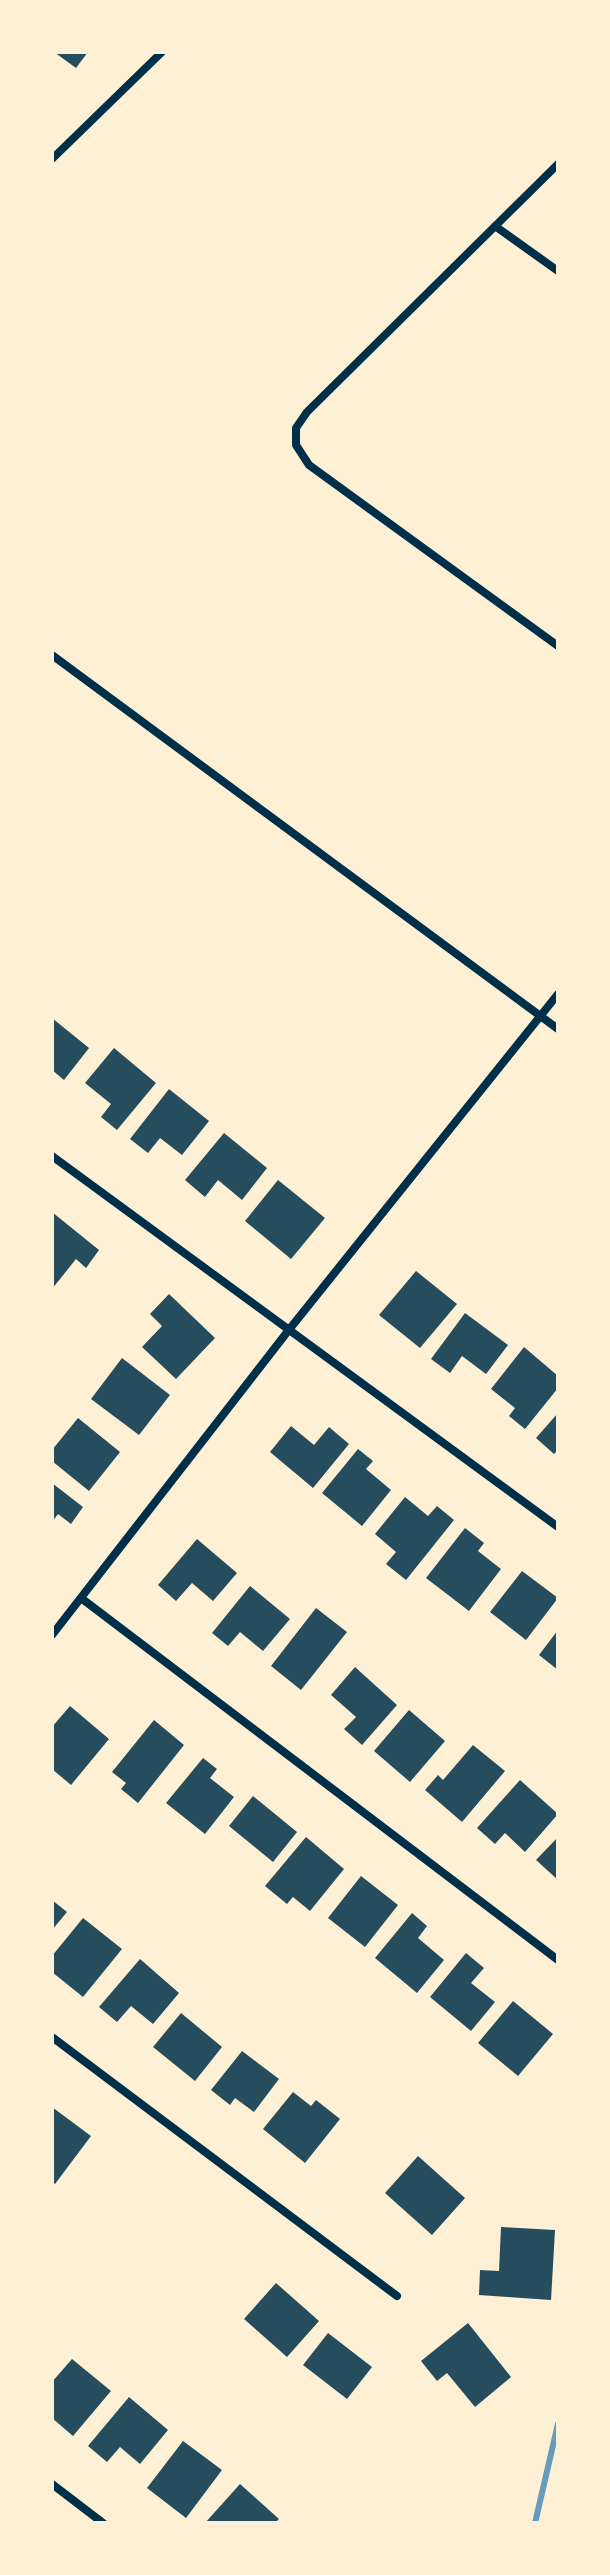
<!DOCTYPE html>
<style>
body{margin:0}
#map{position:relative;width:610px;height:2575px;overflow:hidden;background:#fdf0d5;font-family:Rubik,sans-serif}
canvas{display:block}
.frame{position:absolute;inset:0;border:54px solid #fdf0d5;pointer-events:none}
</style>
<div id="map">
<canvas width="610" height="2575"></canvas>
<div class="frame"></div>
</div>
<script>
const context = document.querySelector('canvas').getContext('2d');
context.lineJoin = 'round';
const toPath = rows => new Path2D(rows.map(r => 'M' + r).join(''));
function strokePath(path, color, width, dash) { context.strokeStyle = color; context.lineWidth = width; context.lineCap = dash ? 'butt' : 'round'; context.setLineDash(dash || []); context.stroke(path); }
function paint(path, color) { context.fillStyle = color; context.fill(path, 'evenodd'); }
const stream = toPath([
 [535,2523,558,2424]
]);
const building = toPath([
 [54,52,88,52,76,68],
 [52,1018,89,1048,64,1080,52,1070],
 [114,1048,156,1083,117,1130,101,1117,111,1104,85,1083],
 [169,1089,209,1121,182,1155,160,1138,148,1153,130,1139],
 [224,1133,267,1168,242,1200,218,1180,205,1197,185,1180],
 [278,1180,325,1218,291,1259,245,1221],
 [52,1212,99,1250,86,1268,76,1259,52,1289],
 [416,1271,457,1304,420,1348,379,1315],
 [169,1294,215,1338,176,1379,142,1347,162,1326,150,1314],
 [465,1313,508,1345,486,1374,462,1356,450,1373,431,1359],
 [524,1347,558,1376,558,1388,525,1429,509,1416,515,1408,491,1389],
 [122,1358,170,1395,139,1435,91,1399],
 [558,1413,558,1450,554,1454,536,1438],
 [78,1418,120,1452,89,1491,52,1461,52,1450],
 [291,1426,314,1445,329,1427,349,1444,313,1488,270,1452],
 [358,1449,373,1461,366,1469,391,1490,362,1526,322,1493],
 [52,1483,83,1507,71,1524,58,1514,52,1522],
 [405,1497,428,1516,437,1506,454,1520,406,1580,386,1564,396,1552,375,1534],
 [465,1528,484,1543,478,1551,501,1569,469,1611,426,1578],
 [197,1539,237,1573,213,1601,192,1583,176,1601,158,1585],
 [522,1571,558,1598,526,1640,490,1612],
 [250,1586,290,1619,263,1651,240,1632,228,1646,212,1633],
 [316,1608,347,1632,301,1690,271,1666],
 [558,1630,558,1670,539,1655],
 [355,1667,397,1705,362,1745,344,1729,356,1717,331,1695],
 [70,1706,109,1739,71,1785,52,1769,52,1727],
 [409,1710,445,1741,410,1782,374,1751],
 [154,1720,184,1745,138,1803,121,1789,126,1783,112,1772],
 [473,1745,505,1771,462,1822,425,1790,438,1775,443,1780],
 [203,1758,217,1769,210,1778,234,1797,205,1834,166,1803],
 [520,1780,558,1814,525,1852,505,1833,495,1844,477,1828],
 [253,1796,297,1832,273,1862,229,1826],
 [306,1837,344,1869,310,1911,293,1897,287,1904,265,1886],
 [558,1837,558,1880,536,1860],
 [361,1876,398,1905,365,1947,328,1918],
 [52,1900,67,1912,52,1930],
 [412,1913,427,1926,418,1938,444,1960,417,1993,375,1958],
 [83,1918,122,1949,83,1997,52,1972,52,1956],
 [466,1953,484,1968,471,1983,495,2002,471,2031,430,1997],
 [140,1959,179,1993,153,2024,131,2006,117,2022,99,2007],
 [513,2001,553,2034,518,2076,478,2043],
 [181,2013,222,2047,195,2081,153,2047],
 [242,2051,279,2079,254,2112,235,2098,230,2105,211,2090],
 [293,2092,311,2106,316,2100,340,2119,305,2163,263,2129],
 [52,2107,91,2136,55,2184,52,2181],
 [418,2156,465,2198,432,2235,385,2193],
 [501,2227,555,2230,551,2300,479,2295,480,2270,499,2271],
 [276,2283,319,2321,287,2357,244,2319],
 [468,2323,511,2377,475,2407,447,2373,437,2381,421,2361],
 [328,2333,372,2367,347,2399,303,2365],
 [72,2359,111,2391,73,2436,52,2418,52,2382],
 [129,2397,168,2430,140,2464,120,2447,107,2462,88,2446],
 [183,2441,222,2470,186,2518,147,2488],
 [240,2484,279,2519,275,2523,205,2523]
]);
const minor = toPath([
 [52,159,162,52],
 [558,164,307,412,296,428,296,445,309,465,558,646],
 [495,226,558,271],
 [52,655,558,1029],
 [52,1156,558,1527],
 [81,1598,558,1960],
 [52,1635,288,1331,558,994],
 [52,2037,397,2296],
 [52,2484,103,2523]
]);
strokePath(stream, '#669bbc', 6);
paint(building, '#264d5e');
strokePath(minor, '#003049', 8);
</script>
